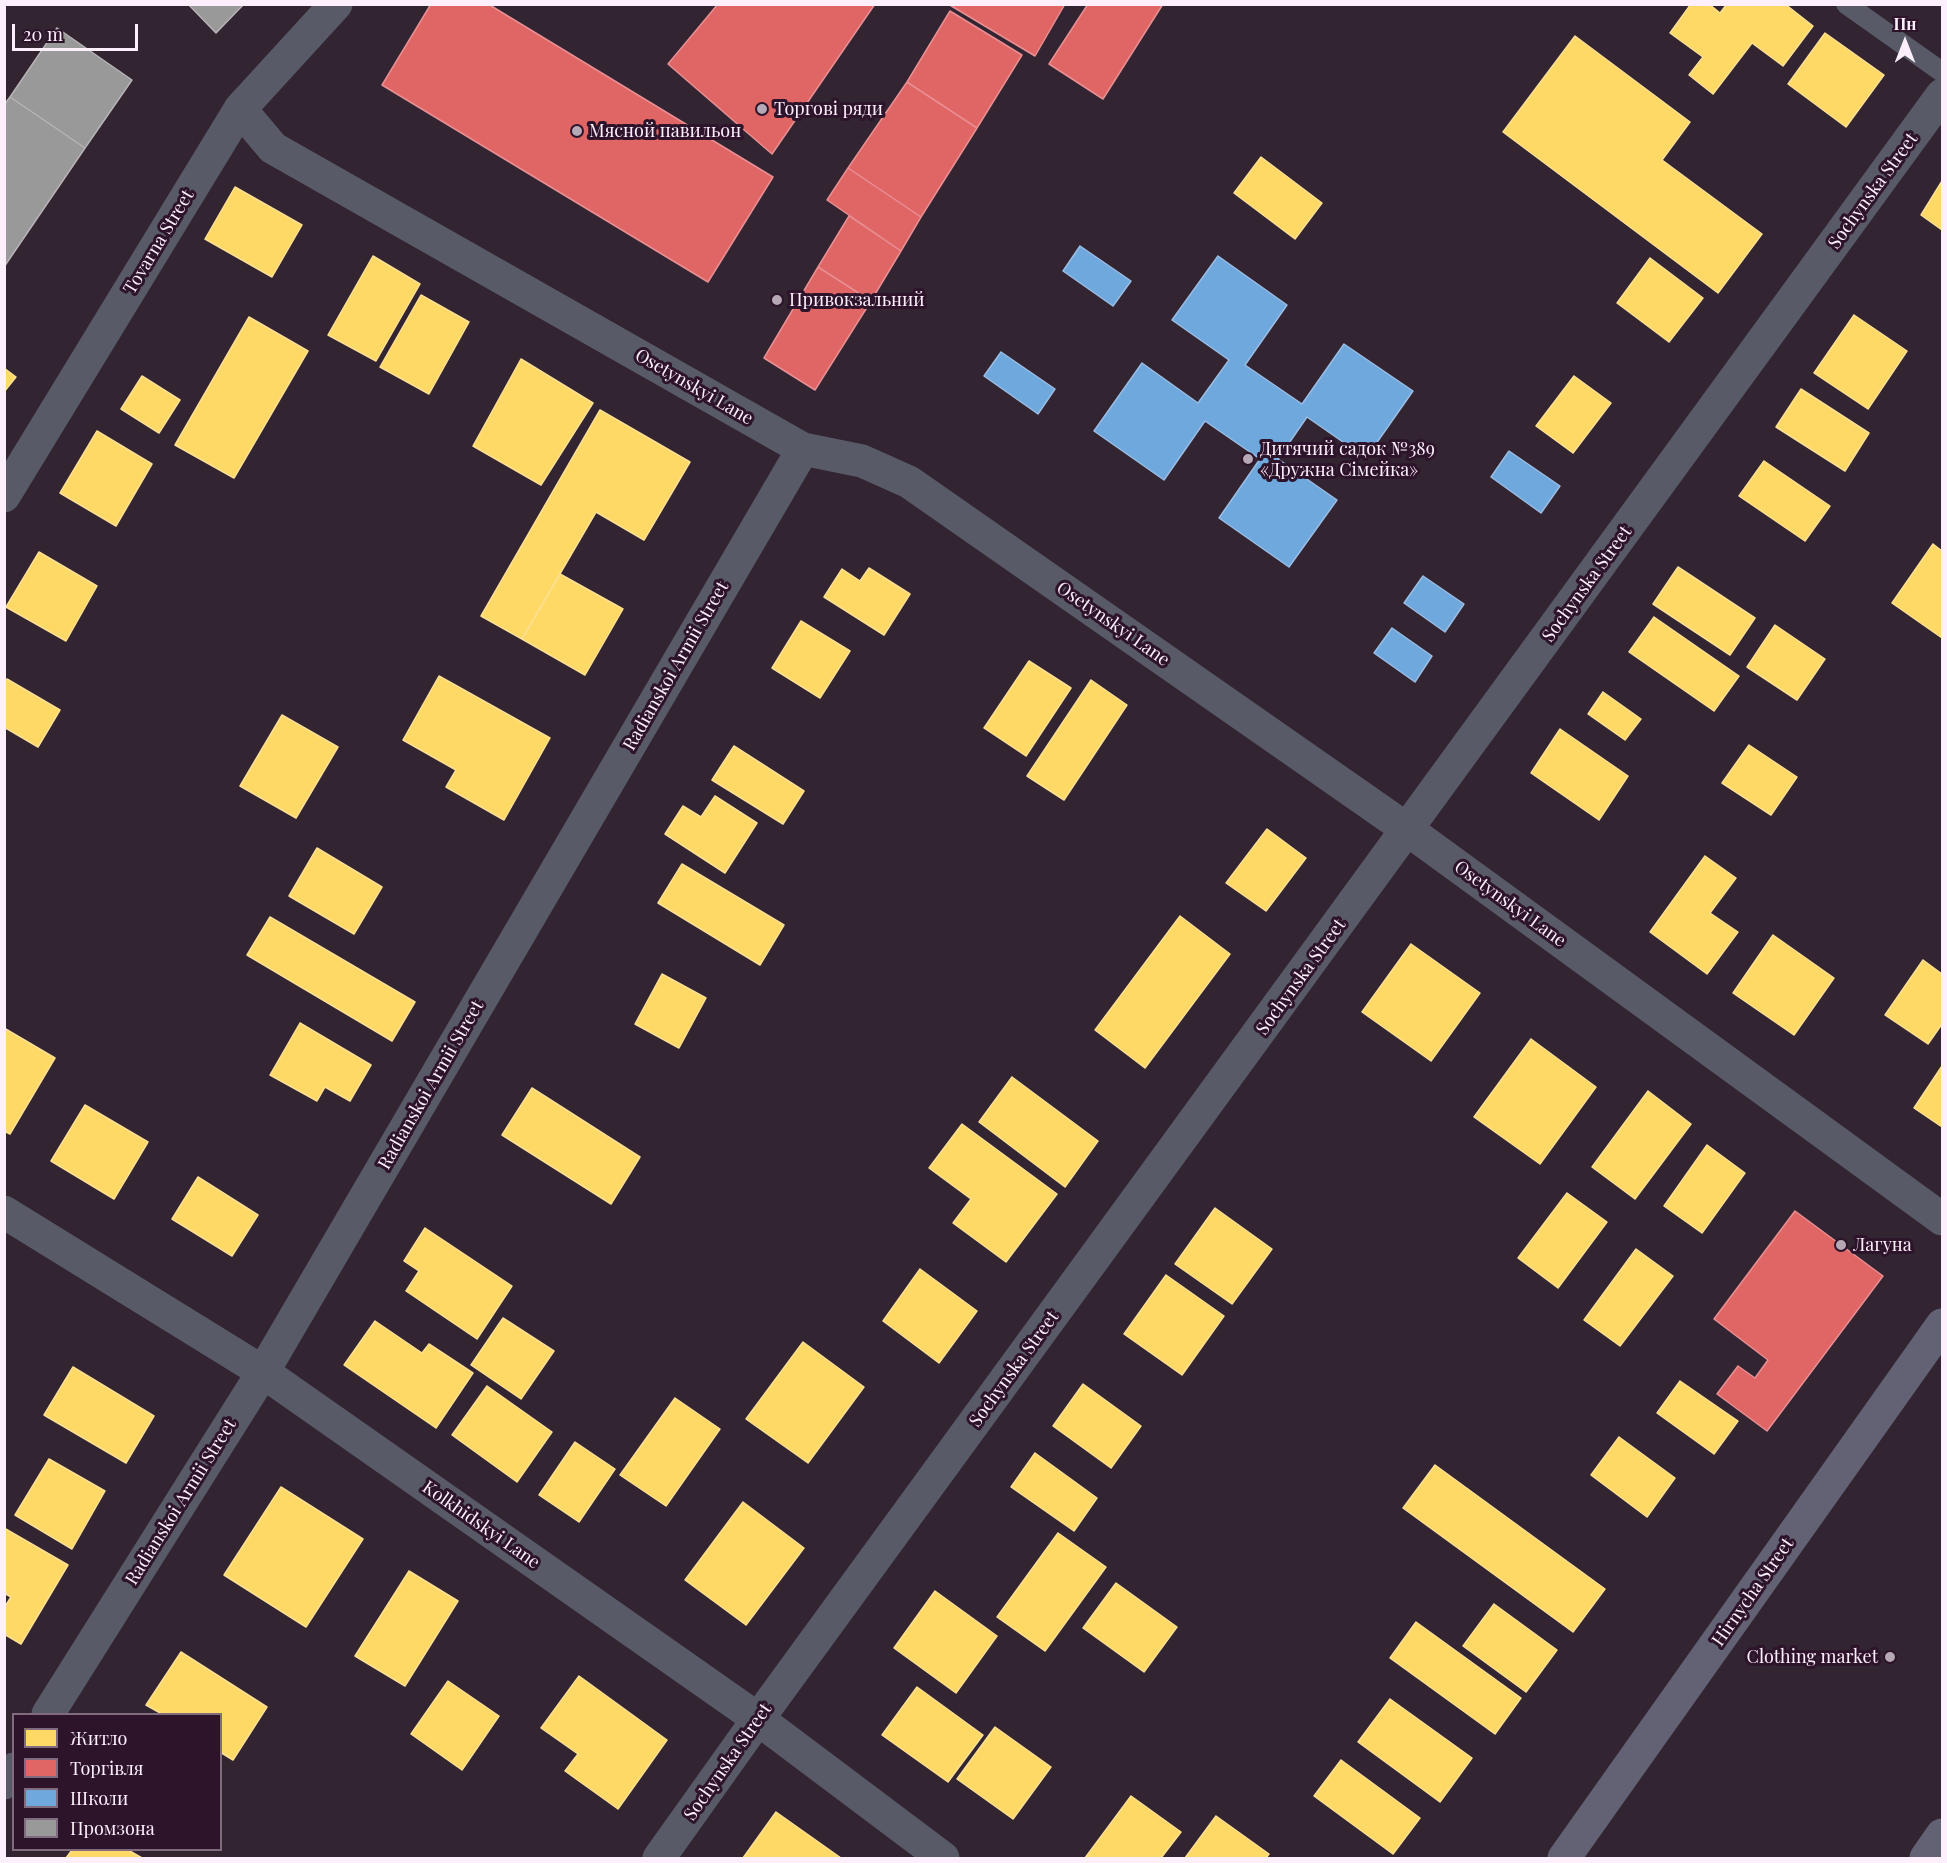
<!DOCTYPE html>
<meta charset="utf-8">
<style>
body{margin:0}
#map{position:relative;width:1947px;height:1863px;overflow:hidden;background:#322431;font-family:"Playfair Display",serif}
canvas{display:block}
.frame{position:absolute;inset:0;border:6px solid #fdeffb;pointer-events:none}
.legend{position:absolute;left:12px;top:1713px;width:210px;height:138px;box-sizing:border-box;background:#2d142b;border:2px solid #806c7e;margin:0;padding:8px 10px;list-style:none;font-size:18px;color:#fdeffb}
.legend li{display:flex;align-items:center;gap:12px;height:30px}
.legend b{width:30px;border:2px solid #806c7e}
.north{position:absolute;left:1875px;top:12px;width:60px;height:60px;-webkit-text-stroke:4px #2d142b;paint-order:stroke;rotate:0deg;font-size:16px;font-weight:700;line-height:24px;text-align:center;color:#fdeffb}
.north::after{content:'';display:block;margin:auto;width:21px;height:27px;background:#fdeffb;clip-path:polygon(50% 0,100% 100%,50% 72%,0 100%)}
.scale{position:absolute;left:12px;top:24px;width:126px;height:27px;box-sizing:border-box;border:3px solid #fdeffb;border-top:0;padding-left:8px;font-size:18px;line-height:21px;white-space:nowrap;color:#fdeffb;-webkit-text-stroke:4px #2d142b;paint-order:stroke}
</style>
<div id="map">
<canvas width="1947" height="1863"></canvas>
<div class="frame"></div>
<ul class="legend">
<li><b style="height:16px;background:#ffd966"></b>Житло</li>
<li><b style="height:16px;background:#e06666"></b>Торгівля</li>
<li><b style="height:16px;background:#6fa8dc"></b>Школи</li>
<li><b style="height:16px;background:#999"></b>Промзона</li>
</ul>
<div class="north">Пн</div>
<div class="scale">20 m</div>
</div>
<script>
const context = document.querySelector('canvas').getContext('2d');
context.lineJoin = 'round';
function paint(path, color) { context.fillStyle = color; context.fill(path, 'evenodd'); }
const toPath = rows => new Path2D(rows.map(r => 'M' + r).join(''));
function strokePath(path, color, width, dash) { context.strokeStyle = color; context.lineWidth = width; context.lineCap = dash ? 'butt' : 'round'; context.setLineDash(dash || []); context.stroke(path); }
function write(font, color, halo, rows, align = 'center') {
  context.font = font + ' "Playfair Display",serif'; context.lineWidth = 6; context.setLineDash([]); context.textBaseline = 'middle'; context.strokeStyle = halo; context.fillStyle = color; for (const [text, x, y, turn = 0] of rows) {
    context.save(); context.translate(x, y); context.rotate((+turn || 0) * Math.PI / 180); context.textAlign = isNaN(turn) ? turn : align; if (halo) context.strokeText(text, 0, 0); context.fillText(text, 0, 0); context.restore();
  }
}
const homes = toPath([
 [1691,4,1709,4,1720,13,1727,4,1785,4,1813,26,1783,66,1752,43,1713,94,1689,75,1703,57,1670,33,1691,4],
 [1825,33,1884,75,1846,127,1788,84,1825,33],
 [1575,36,1690,122,1662,160,1762,234,1718,293,1503,132,1575,36],
 [1261,157,1322,203,1295,239,1234,193,1261,157],
 [1942,181,1942,230,1921,215,1942,181],
 [235,187,302,225,272,277,205,239,235,187],
 [373,256,420,284,376,361,328,335,373,256],
 [1650,258,1703,298,1669,342,1617,303,1650,258],
 [421,295,469,322,429,394,380,367,421,295],
 [1854,315,1907,351,1868,409,1814,373,1854,315],
 [249,317,308,351,234,478,175,445,249,317],
 [521,359,593,403,541,485,473,446,521,359],
 [4,368,16,377,4,392,4,368],
 [142,376,180,400,159,433,121,409,142,376],
 [1574,376,1611,403,1573,453,1536,426,1574,376],
 [1801,389,1869,433,1845,471,1776,427,1801,389],
 [600,410,690,462,644,540,596,512,522,639,481,616,600,410],
 [97,431,152,464,116,526,60,493,97,431],
 [1764,461,1830,506,1805,541,1739,496,1764,461],
 [1933,544,1942,551,1942,638,1892,603,1933,544],
 [39,552,97,586,66,641,6,607,39,552],
 [1678,567,1755,618,1730,655,1653,604,1678,567],
 [869,568,910,594,884,635,824,597,842,569,860,581,869,568],
 [560,574,623,609,585,675,522,639,560,574],
 [1654,617,1739,676,1714,711,1629,652,1654,617],
 [801,621,850,651,820,698,772,668,801,621],
 [1775,625,1825,659,1797,700,1747,667,1775,625],
 [1029,661,1071,688,1026,756,984,728,1029,661],
 [439,676,550,738,504,820,446,787,456,770,403,740,439,676],
 [7,679,60,710,38,747,4,727,4,683,7,679],
 [1091,680,1127,705,1064,800,1027,776,1091,680],
 [1603,692,1641,719,1625,740,1588,714,1603,692],
 [282,715,338,747,296,818,240,786,282,715],
 [1560,729,1628,776,1599,820,1531,773,1560,729],
 [1749,745,1797,777,1771,815,1722,783,1749,745],
 [734,746,804,791,783,824,712,780,734,746],
 [715,796,757,823,725,873,665,834,683,806,701,817,715,796],
 [1267,829,1306,858,1266,911,1226,883,1267,829],
 [317,848,382,887,354,934,289,896,317,848],
 [1705,856,1736,878,1710,913,1738,932,1707,974,1650,932,1705,856],
 [682,864,784,925,760,965,658,903,682,864],
 [1180,916,1230,954,1145,1068,1095,1030,1180,916],
 [270,917,415,1002,392,1041,247,955,270,917],
 [1773,935,1834,978,1794,1035,1733,993,1773,935],
 [1411,944,1480,993,1431,1061,1362,1012,1411,944],
 [1923,960,1942,974,1942,1024,1928,1044,1885,1015,1923,960],
 [662,974,706,998,679,1048,635,1024,662,974],
 [300,1023,371,1065,350,1101,325,1087,317,1101,270,1075,300,1023],
 [4,1028,55,1058,10,1134,4,1131,4,1028],
 [1531,1039,1596,1087,1540,1164,1474,1117,1531,1039],
 [1942,1066,1942,1127,1914,1108,1942,1066],
 [1012,1077,1098,1141,1065,1187,979,1122,1012,1077],
 [532,1088,640,1157,611,1204,502,1135,532,1088],
 [1648,1091,1691,1124,1635,1199,1592,1167,1648,1091],
 [85,1105,148,1142,114,1199,51,1161,85,1105],
 [962,1124,1057,1194,1006,1262,953,1223,971,1199,929,1168,962,1124],
 [1707,1145,1745,1173,1702,1233,1664,1206,1707,1145],
 [198,1177,258,1215,232,1256,172,1219,198,1177],
 [1567,1193,1607,1222,1558,1288,1518,1258,1567,1193],
 [1215,1208,1272,1249,1232,1304,1175,1264,1215,1208],
 [425,1228,512,1286,477,1339,406,1291,419,1271,404,1261,425,1228],
 [1636,1249,1673,1276,1620,1346,1584,1320,1636,1249],
 [920,1269,977,1311,939,1363,883,1321,920,1269],
 [1166,1275,1224,1316,1182,1375,1124,1334,1166,1275],
 [503,1318,554,1351,521,1399,471,1365,503,1318],
 [375,1321,422,1353,429,1344,473,1373,436,1428,344,1365,375,1321],
 [803,1342,864,1387,808,1463,746,1419,803,1342],
 [73,1367,154,1416,126,1463,44,1415,73,1367],
 [1680,1381,1738,1421,1714,1454,1657,1413,1680,1381],
 [1083,1384,1141,1426,1111,1468,1053,1426,1083,1384],
 [487,1386,552,1432,517,1482,452,1435,487,1386],
 [675,1398,720,1429,666,1506,620,1475,675,1398],
 [1619,1437,1675,1478,1647,1517,1591,1475,1619,1437],
 [575,1442,615,1469,579,1522,539,1495,575,1442],
 [1035,1453,1097,1498,1074,1531,1011,1487,1035,1453],
 [49,1459,105,1491,72,1549,15,1515,49,1459],
 [1435,1465,1605,1589,1573,1632,1403,1508,1435,1465],
 [281,1487,363,1539,306,1627,224,1575,281,1487],
 [743,1502,804,1548,746,1625,685,1580,743,1502],
 [4,1528,68,1565,21,1644,4,1634,4,1608,11,1597,4,1593,4,1528],
 [1058,1533,1106,1567,1045,1651,997,1617,1058,1533],
 [409,1571,458,1601,405,1686,355,1656,409,1571],
 [1116,1583,1177,1627,1144,1672,1083,1628,1116,1583],
 [935,1591,997,1636,956,1693,894,1648,935,1591],
 [1494,1604,1557,1650,1526,1692,1463,1646,1494,1604],
 [1416,1622,1521,1698,1495,1734,1390,1658,1416,1622],
 [181,1652,267,1707,233,1760,220,1752,220,1714,162,1714,146,1705,181,1652],
 [579,1676,667,1740,618,1809,565,1771,578,1754,541,1728,579,1676],
 [448,1681,499,1716,462,1770,411,1734,448,1681],
 [917,1687,983,1735,948,1782,882,1735,917,1687],
 [1390,1699,1472,1758,1440,1802,1358,1742,1390,1699],
 [995,1727,1051,1767,1013,1819,957,1779,995,1727],
 [1341,1760,1420,1818,1393,1854,1314,1796,1341,1760],
 [1131,1796,1181,1832,1161,1858,1085,1858,1131,1796],
 [776,1812,841,1858,743,1858,776,1812],
 [1216,1816,1269,1854,1266,1858,1185,1858,1216,1816],
 [72,1850,128,1850,142,1858,66,1858,72,1850]
]);
const shops = toPath([
 [431,4,488,4,773,177,708,282,382,85,431,4],
 [718,4,875,4,772,154,668,64,718,4],
 [948,4,1065,4,1035,56,948,4],
 [1088,4,1163,4,1103,99,1049,64,1088,4],
 [950,11,1022,55,977,128,907,82,950,11],
 [907,82,977,128,921,217,848,168,907,82],
 [848,168,921,217,901,251,827,200,848,168],
 [849,216,901,251,871,301,818,267,849,216],
 [818,267,871,301,815,390,764,358,818,267],
 [1795,1211,1883,1276,1767,1431,1717,1394,1738,1366,1755,1378,1768,1360,1714,1319,1795,1211]
]);
const schools = toPath([
 [1080,246,1131,281,1113,306,1063,271,1080,246],
 [1218,256,1287,305,1245,365,1302,404,1344,344,1413,391,1366,458,1307,417,1278,459,1337,500,1289,567,1219,518,1260,459,1205,421,1164,480,1094,431,1142,363,1198,403,1229,360,1172,320,1218,256],
 [1001,352,1055,389,1038,414,984,376,1001,352],
 [1509,451,1560,486,1541,513,1491,477,1509,451],
 [1423,576,1464,604,1445,632,1404,603,1423,576],
 [1392,628,1432,656,1415,682,1374,653,1392,628]
]);
const industry = toPath([
 [188,4,244,4,216,33,188,4],
 [57,28,132,80,85,148,10,97,57,28],
 [10,97,85,148,4,267,4,105,10,97]
]);
const service = toPath([
 [1846,4,1942,72]
]);
const minor = toPath([
 [240,109,273,148,803,449,862,461,909,482,1408,830,1942,1219],
 [4,496,240,109,336,4],
 [4,1212,263,1372,758,1719,943,1858],
 [48,1714,263,1372,803,449],
 [4,1783,14,1769],
 [659,1858,758,1719,1942,95]
]);
const primary = toPath([
 [1564,1858,1942,1325],
 [1926,1858,1942,1835]
]);
const markers = [
 [762,109,6,"#b6a8b4"],
 [577,131,6,"#b6a8b4"],
 [777,300,6,"#b6a8b4"],
 [1248,459,6,"#b6a8b4"],
 [1841,1245,6,"#b6a8b4"],
 [1890,1657,6,"#b6a8b4"]
];
const poiNames = [
 ["Торгові ряди",774,109],
 ["Мясной павильон",589,131],
 ["Привокзальний",789,300],
 ["Дитячий садок №389",1260,449],
 ["«Дружна Сімейка»",1260,470],
 ["Лагуна",1853,1245],
 ["Clothing market",1878,1657,"right"]
];
const streetNames = [
 ["Sochynska Street",1873,191,-54],
 ["Tovarna Street",159,242,-59],
 ["Osetynskyi Lane",694,387,30],
 ["Sochynska Street",1587,584,-54],
 ["Osetynskyi Lane",1113,624,35],
 ["Radianskoi Armii Street",676,666,-60],
 ["Osetynskyi Lane",1510,904,36],
 ["Sochynska Street",1301,977,-54],
 ["Radianskoi Armii Street",431,1085,-60],
 ["Sochynska Street",1014,1369,-54],
 ["Radianskoi Armii Street",181,1502,-58],
 ["Kolkhidskyi Lane",481,1525,35],
 ["Hirnycha Street",1753,1592,-55],
 ["Sochynska Street",728,1762,-55]
];
paint(homes, '#ffd966');
strokePath(homes, '#fee093', 1.5);
paint(shops, '#e06666');
strokePath(shops, '#e98f93', 1.5);
paint(schools, '#6fa8dc');
strokePath(schools, '#9abde5', 1.5);
paint(industry, '#999');
strokePath(industry, '#b7b3b6', 1.5);
strokePath(service, '#585a67', 20);
strokePath(minor, '#585a67', 33);
strokePath(primary, '#626274', 33);
for (const [x, y, r, color] of markers) { const dot = new Path2D(); dot.arc(x, y, r, 0, 2 * Math.PI); context.fillStyle = color; context.fill(dot); strokePath(dot, '#2d142b', 2); }
write('18px', '#fdeffb', '#2d142b', poiNames, 'left');
write('18px', '#fdeffb', '#2d142b', streetNames);
</script>
